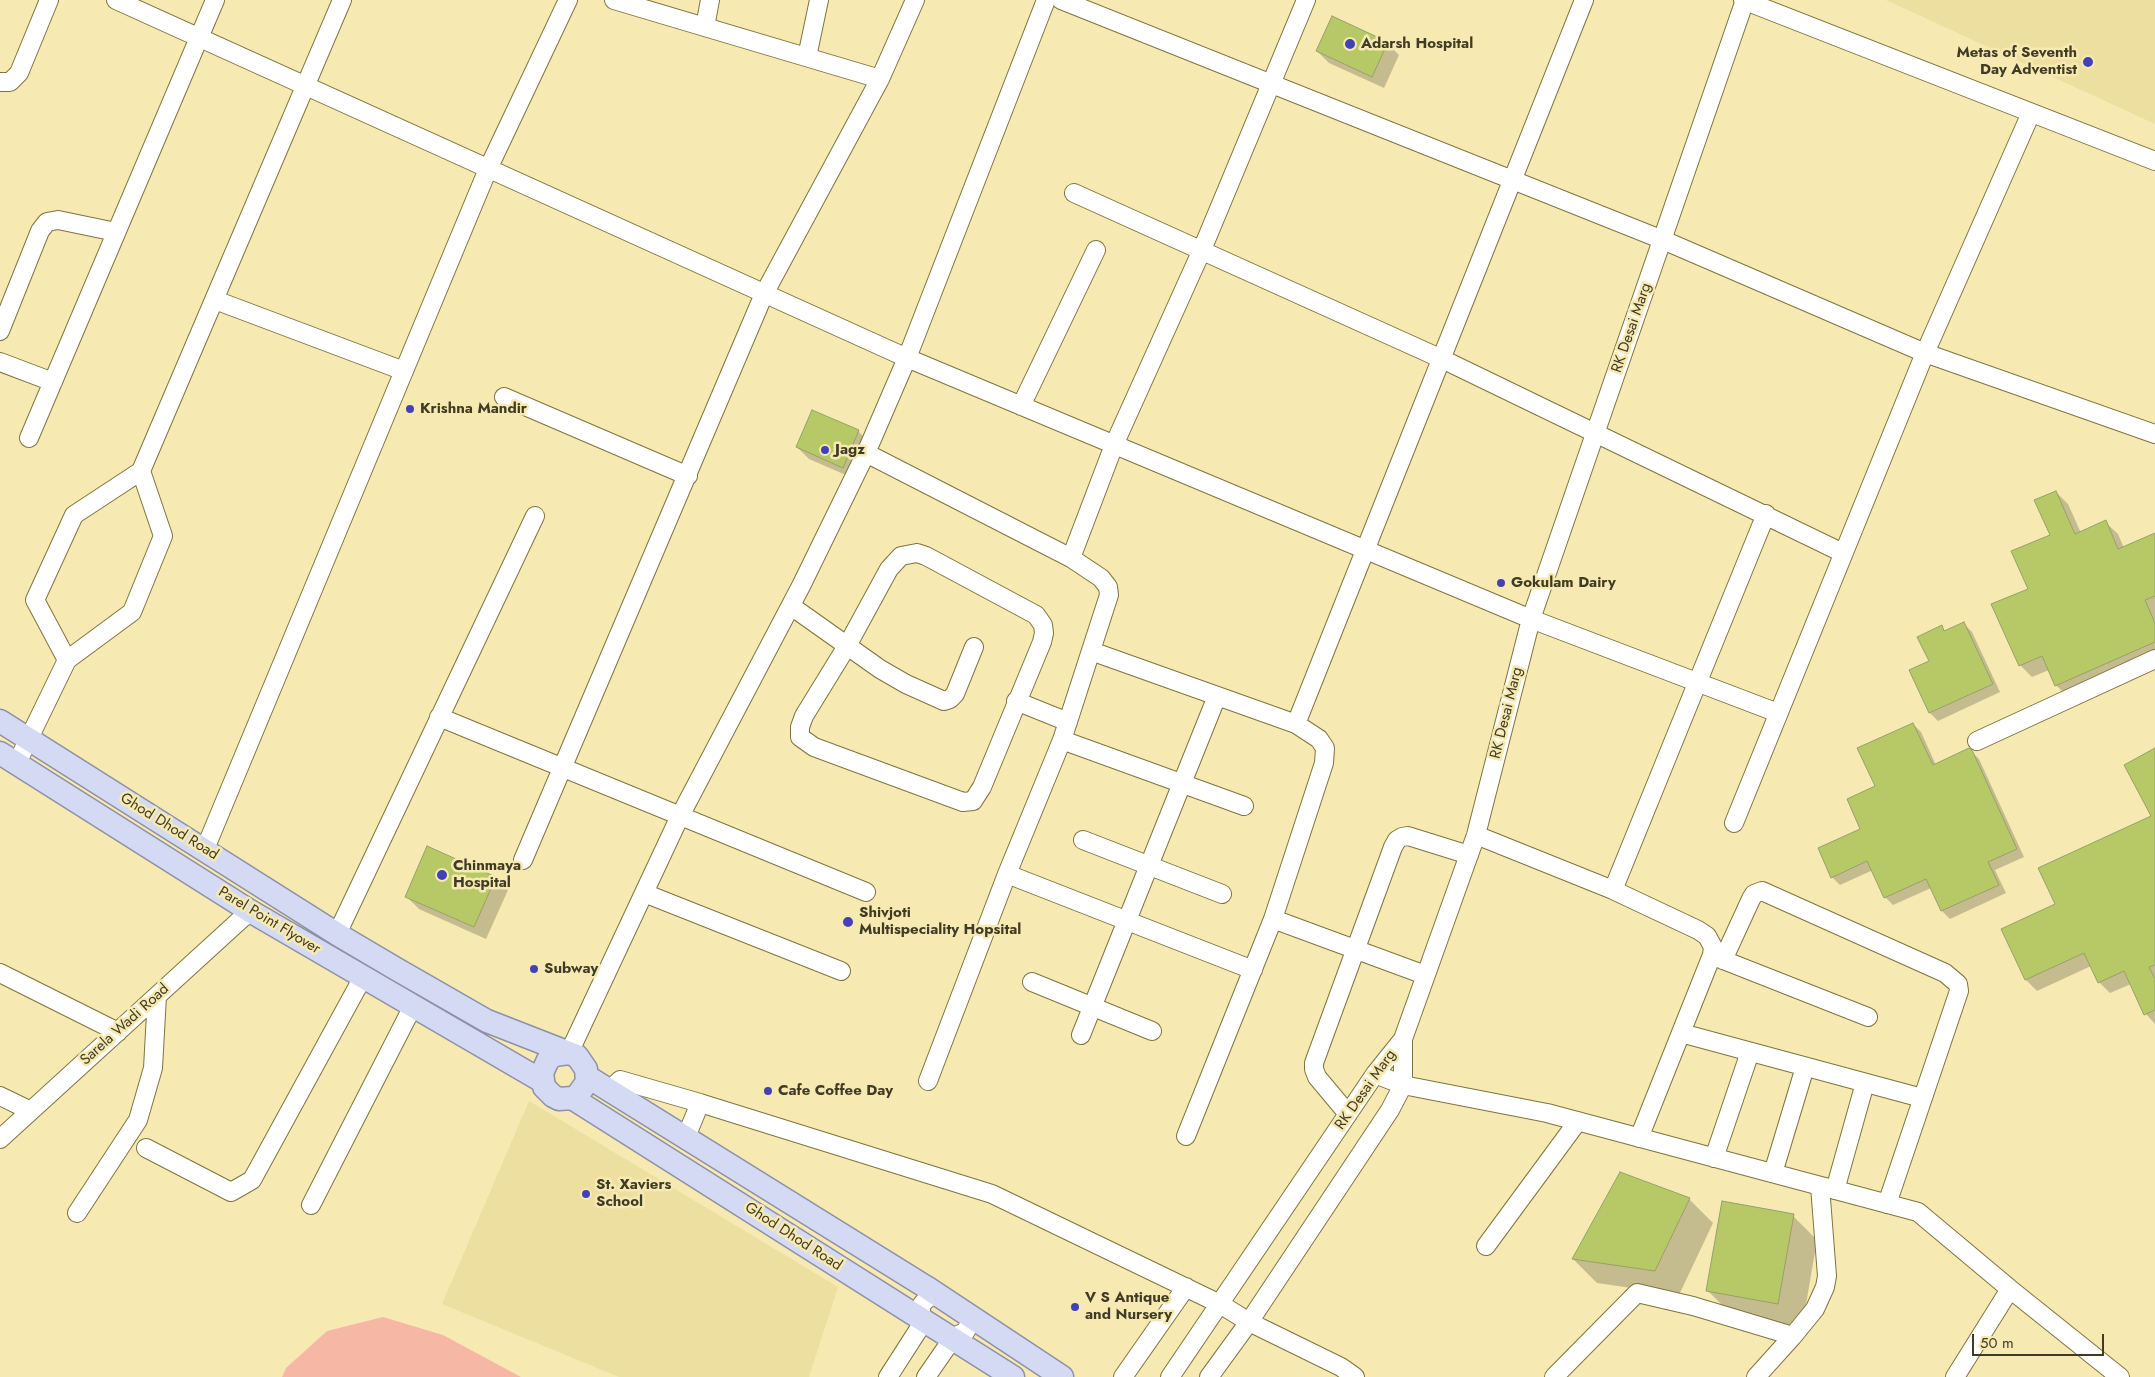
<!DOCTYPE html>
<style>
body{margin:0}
#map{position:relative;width:2155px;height:1377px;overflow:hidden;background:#f6eab2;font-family:Jost,sans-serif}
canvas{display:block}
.scale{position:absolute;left:1972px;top:1334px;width:132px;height:22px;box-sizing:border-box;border:2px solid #403b25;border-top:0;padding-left:6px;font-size:15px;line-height:18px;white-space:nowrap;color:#403b25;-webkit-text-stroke:4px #f6eab2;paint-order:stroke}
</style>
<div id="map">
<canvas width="2155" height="1377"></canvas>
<div class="scale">50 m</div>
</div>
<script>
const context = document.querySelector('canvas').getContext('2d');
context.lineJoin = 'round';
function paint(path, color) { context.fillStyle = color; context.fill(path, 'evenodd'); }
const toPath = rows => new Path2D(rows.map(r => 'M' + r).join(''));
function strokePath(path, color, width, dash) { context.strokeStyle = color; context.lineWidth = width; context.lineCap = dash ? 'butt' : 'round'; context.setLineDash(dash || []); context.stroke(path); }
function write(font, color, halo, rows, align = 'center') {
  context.font = font + ' Jost,sans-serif'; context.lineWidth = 5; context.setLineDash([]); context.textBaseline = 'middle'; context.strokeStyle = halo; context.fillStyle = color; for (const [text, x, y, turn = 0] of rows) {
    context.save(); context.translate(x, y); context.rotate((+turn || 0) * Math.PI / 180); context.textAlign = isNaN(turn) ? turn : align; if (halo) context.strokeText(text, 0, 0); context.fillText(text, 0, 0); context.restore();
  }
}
const built = toPath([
 [1886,0,2155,0,2155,124],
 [529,1101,838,1287,809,1377,619,1377,442,1304]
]);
const green = toPath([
 [383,1317,443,1335,521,1377,282,1377,286,1368,327,1331]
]);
const shadow = toPath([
 [1387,43,1399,55,1384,88,1329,63,1317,51],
 [858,431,870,443,855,479,809,459,797,447],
 [2056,492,2068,504,2081,533,2105,522,2118,534,2124,548,2155,535,2155,659,2068,697,2056,685,2049,670,2032,677,2020,665,2051,535],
 [1964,624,1972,632,2000,692,1938,721,1930,713,1911,671,1930,662,1941,627,1946,632],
 [1913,724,1921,732,1936,765,1969,749,1979,759,2024,857,1995,870,2006,893,1950,919,1942,911,1931,888,1893,905,1885,897,1873,870,1840,885,1832,877,1862,829,1876,787],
 [2155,750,2155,1024,2146,1014,2131,984,2110,993,2099,982,2091,966,2037,991,2026,980,2002,929,2057,905,2153,817],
 [495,878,508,890,486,939,419,909,407,897],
 [1689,1199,1713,1223,1679,1295,1597,1283,1573,1259],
 [1793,1216,1817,1240,1802,1328,1732,1315,1708,1291]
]);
const building = toPath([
 [1332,16,1388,42,1372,77,1316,51,1332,16],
 [812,410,859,430,843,468,796,447,812,410],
 [2056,491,2075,534,2106,520,2118,549,2155,533,2155,596,2145,600,2155,623,2155,642,2055,686,2042,656,2019,666,1991,604,2028,589,2011,551,2050,535,2034,500,2056,491],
 [1964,622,1993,684,1929,713,1909,670,1929,661,1917,637,1942,625,1944,631,1964,622],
 [1913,723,1933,765,1969,748,1972,750,2017,849,1988,862,1999,885,1941,911,1926,879,1884,898,1867,861,1831,878,1818,848,1860,829,1847,799,1875,786,1857,748,1913,723],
 [2155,748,2155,965,2149,967,2155,979,2155,1010,2144,1015,2124,971,2098,983,2084,953,2025,980,2001,929,2055,904,2038,868,2151,816,2124,765,2155,748],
 [427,846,496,877,474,927,405,897,427,846],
 [1620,1172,1690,1198,1655,1271,1572,1259,1620,1172],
 [1722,1201,1794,1214,1778,1304,1706,1291,1722,1201]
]);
const minor = toPath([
 [116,0,907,358,1531,619,1778,713],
 [614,0,880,79],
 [1061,0,1663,240,1925,353,2155,434],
 [1743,0,2155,161],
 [705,27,710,0],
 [807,57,819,0],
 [0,82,10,82,19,73,49,0],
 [1074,193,1442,359,1843,553],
 [215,300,404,371],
 [0,331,40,231,47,222,58,220,116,232],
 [0,362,53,382],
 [504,397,688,476],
 [1021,406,1096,250],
 [29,438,215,0],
 [866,453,1071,558,1101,578,1108,587,1109,595,1062,740,1007,874,928,1081],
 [917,553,926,556,1036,615,1043,625,1044,633,1042,642,982,787,973,801,963,802,814,747,800,737,800,727,804,716,847,646,889,569,901,556,917,553],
 [1071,558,1114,445,1201,252,1306,0],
 [791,606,880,669,906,684,944,701,950,699,955,694,974,647],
 [1091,651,1296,724,1319,739,1325,748,1324,763,1273,919,1186,1136],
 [67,660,132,612,163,536,141,471],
 [1016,701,1068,722],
 [439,717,866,892],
 [1296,724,1584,0],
 [1062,740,1244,806],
 [1977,741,2155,659],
 [17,763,67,660,35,600,74,515,141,471,342,0],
 [1734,823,1925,353,2031,113],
 [1476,835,1613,890,1698,930,1707,936,1713,947,1712,955,1639,1138],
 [1083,840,1222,894],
 [205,849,488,169,568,0],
 [523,860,764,294,880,79,915,0],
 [1007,874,1253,970],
 [1613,890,1766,514],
 [644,893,841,971],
 [1273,919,1425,975],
 [337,934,535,516],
 [1713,956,1868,1017],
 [1723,960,1751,899,1754,894,1762,891,1945,973,1958,984,1959,991,1887,1204],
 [0,973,118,1032],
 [1032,982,1152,1031],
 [1681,1033,1922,1098],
 [1081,1035,1217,696],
 [569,1053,680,816,801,586,866,453,907,358,1046,0],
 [1375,1074,1403,1085,1547,1113,1918,1212,2010,1289,2120,1377],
 [610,1090,620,1080,700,1103],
 [0,1096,31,1111],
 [1348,1114,1317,1077,1314,1069,1314,1063,1393,847,1397,840,1402,837,1408,836,1469,855],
 [686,1137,700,1103,992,1194,1220,1304,1249,1322,1341,1367,1355,1377],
 [0,1139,250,911],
 [146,1148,231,1192,252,1180,363,977],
 [1714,1158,1750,1052],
 [1773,1173,1805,1067],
 [1835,1190,1865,1083],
 [311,1205,413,1006],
 [77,1213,138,1120,153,1068,157,996],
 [1486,1246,1578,1121],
 [888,1377,924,1321,920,1314,922,1304,929,1297,940,1296],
 [926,1377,953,1338,966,1331,970,1322,969,1315],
 [1123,1377,1186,1287],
 [1170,1377,1375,1074,1403,1039,1476,835,1531,619,1745,0],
 [1209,1377,1249,1322,1390,1110,1403,1085,1403,1039],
 [1554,1377,1637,1293,1693,1306,1793,1336],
 [1756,1377,1793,1336,1815,1309,1825,1287,1827,1276,1820,1186],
 [1955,1377,2010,1289]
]);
const major = toPath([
 [0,721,337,934,398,970,487,1021,569,1053,577,1056,586,1069,587,1082,577,1096,572,1098,559,1099,553,1096,544,1087,542,1073,548,1060,554,1055,569,1053],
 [0,753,250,911,542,1081],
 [588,1077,926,1287,1062,1377],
 [572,1098,1013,1377]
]);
const markers = [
 [1350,44,6,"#4441b6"],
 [2088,62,6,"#4441b6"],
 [410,409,5,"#4441b6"],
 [825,450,5,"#4441b6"],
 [1501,583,5,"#4441b6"],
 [442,875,6,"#4441b6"],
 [848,922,6,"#4441b6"],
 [534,969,5,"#4441b6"],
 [768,1091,5,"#4441b6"],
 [586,1194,5,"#4441b6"],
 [1075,1307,5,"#4441b6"]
];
const poiNames = [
 ["Adarsh Hospital",1361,44],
 ["Metas of Seventh",2077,53,"right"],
 ["Day Adventist",2077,70,"right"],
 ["Krishna Mandir",420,409],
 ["Jagz",835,450],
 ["Gokulam Dairy",1511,583],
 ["Chinmaya",453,866],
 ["Hospital",453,883],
 ["Shivjoti",859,913],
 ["Multispeciality Hopsital",859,930],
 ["Subway",544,969],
 ["Cafe Coffee Day",778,1091],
 ["St. Xaviers",596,1185],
 ["School",596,1202],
 ["V S Antique",1085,1298],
 ["and Nursery",1085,1315]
];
const streetNames = [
 ["RK Desai Marg",1632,328,-71],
 ["RK Desai Marg",1507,713,-76],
 ["Ghod Dhod Road",169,827,32],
 ["Parel Point Flyover",269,921,31],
 ["Sarela Wadi Road",125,1025,-42],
 ["RK Desai Marg",1366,1090,-55],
 ["Ghod Dhod Road",793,1237,33]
];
paint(built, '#eddf9f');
paint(green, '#f6b8a5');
paint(shadow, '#0003');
paint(building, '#b7c866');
strokePath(building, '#96a06b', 1);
strokePath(minor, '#7f743f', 20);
strokePath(major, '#8e91a6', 25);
strokePath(minor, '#fff', 18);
strokePath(major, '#d4d9f4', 22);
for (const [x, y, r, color] of markers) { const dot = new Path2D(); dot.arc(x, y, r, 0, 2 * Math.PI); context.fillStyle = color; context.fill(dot); strokePath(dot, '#f6eab2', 2); }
write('bold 15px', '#403b25', '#f6eab2', poiNames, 'left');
write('15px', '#403b25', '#f6eab2', streetNames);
</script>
